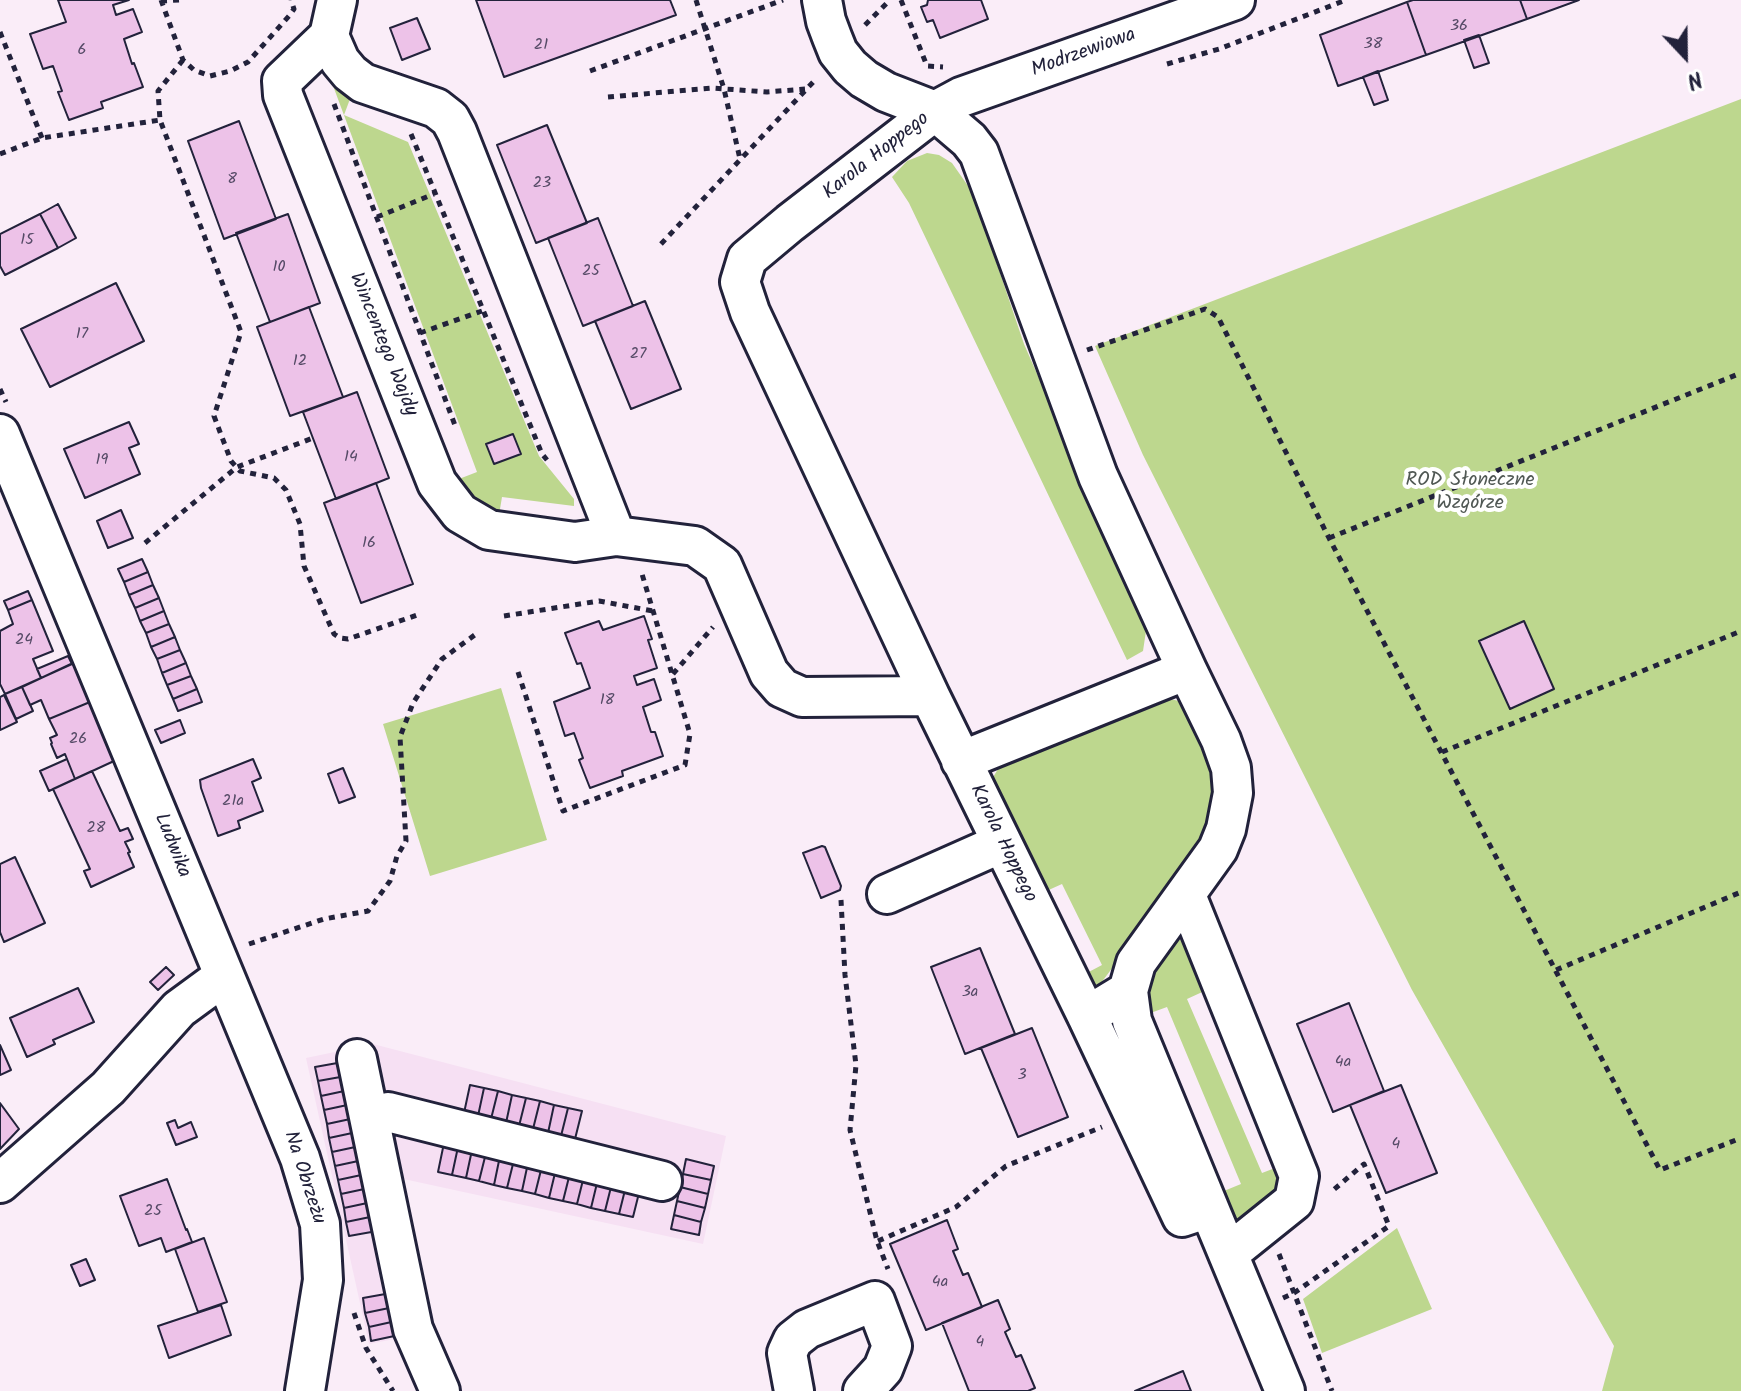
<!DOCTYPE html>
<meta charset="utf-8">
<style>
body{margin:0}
#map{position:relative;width:1741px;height:1391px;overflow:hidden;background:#faedf8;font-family:Kalam,sans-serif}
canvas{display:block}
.north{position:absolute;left:1645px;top:16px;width:80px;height:80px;-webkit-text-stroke:6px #fff;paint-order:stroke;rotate:158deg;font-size:22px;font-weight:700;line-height:32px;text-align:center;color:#22223b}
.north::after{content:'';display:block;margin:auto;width:28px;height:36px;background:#22223b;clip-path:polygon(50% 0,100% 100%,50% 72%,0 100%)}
</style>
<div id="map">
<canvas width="1741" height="1391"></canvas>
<div class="north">N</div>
</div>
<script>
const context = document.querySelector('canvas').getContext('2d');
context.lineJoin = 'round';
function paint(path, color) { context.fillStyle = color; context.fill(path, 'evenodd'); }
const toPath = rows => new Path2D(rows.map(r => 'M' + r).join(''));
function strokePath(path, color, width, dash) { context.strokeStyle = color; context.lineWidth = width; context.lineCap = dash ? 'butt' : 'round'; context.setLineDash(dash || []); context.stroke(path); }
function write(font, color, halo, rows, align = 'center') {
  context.font = font + ' Kalam,sans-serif'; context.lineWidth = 8; context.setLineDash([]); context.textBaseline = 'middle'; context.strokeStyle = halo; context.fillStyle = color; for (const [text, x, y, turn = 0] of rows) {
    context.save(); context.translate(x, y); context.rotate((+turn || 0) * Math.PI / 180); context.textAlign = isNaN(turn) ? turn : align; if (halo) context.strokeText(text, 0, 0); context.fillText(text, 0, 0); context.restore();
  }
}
const built = toPath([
 [373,1044,726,1136,703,1244,399,1178,430,1332,369,1344,306,1058]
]);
const green = toPath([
 [332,83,353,91,344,115,408,142,539,456,574,499,574,506,502,497,498,521,446,484,477,472],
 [1741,99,1741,1391,1602,1391,1614,1346,1412,990,1143,455,1095,346],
 [927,153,939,155,952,163,973,193,1024,344,1111,543,1146,631,1143,651,1127,660,909,203,892,177,907,161],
 [501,688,547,840,430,876,383,724],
 [1166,698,1179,701,1189,710,1214,765,1217,790,1202,848,1101,983,1094,986,1083,975,1102,965,1062,884,1042,893,993,790,992,779,998,769,1006,762],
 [1173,938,1190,943,1211,988,1187,999,1262,1173,1283,1165,1287,1184,1238,1225,1230,1219,1219,1193,1241,1184,1167,1007,1145,1015,1145,976],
 [1397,1228,1432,1309,1322,1353,1303,1299]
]);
const building = toPath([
 [58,0,129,0,113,5,116,15,133,9,142,32,124,39,132,64,134,63,143,87,101,102,103,108,69,120,58,92,62,91,53,66,43,69,30,34,66,22,58,0],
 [476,0,670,0,676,15,504,77,476,0],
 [928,0,981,0,988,19,940,38,933,20,927,22,921,7,927,5,928,0],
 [1413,0,1520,0,1527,19,1426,55,1407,2,1413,0],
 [1520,0,1579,0,1527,19,1520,0],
 [1407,2,1426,55,1338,86,1320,35,1407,2],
 [417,18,430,49,402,60,390,28,417,18],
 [1479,35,1489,63,1474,68,1464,40,1479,35],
 [1378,71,1388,100,1374,105,1363,77,1378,71],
 [239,121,276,219,224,239,188,141,239,121],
 [547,125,587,223,536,243,497,145,547,125],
 [58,204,76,238,58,248,40,214,58,204],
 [40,214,58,248,5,275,0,266,0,234,40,214],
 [288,214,320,303,270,322,236,233,288,214],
 [598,218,633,306,583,326,548,238,598,218],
 [116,283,144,341,50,387,21,329,116,283],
 [645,301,681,389,631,409,595,321,645,301],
 [309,307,343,397,290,416,257,327,309,307],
 [357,392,389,478,336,499,303,412,357,392],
 [129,422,139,444,129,448,140,474,85,498,64,449,129,422],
 [513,434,521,454,494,464,486,444,513,434],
 [376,483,413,584,361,603,324,503,376,483],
 [121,510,133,538,108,548,97,521,121,510],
 [142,559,148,572,124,582,118,569,142,559],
 [148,572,153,585,129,595,124,582,148,572],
 [153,585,159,598,135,608,129,595,153,585],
 [28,591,32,600,8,610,4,601,28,591],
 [159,598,164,611,140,621,135,608,159,598],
 [32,600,53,651,33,659,41,678,5,694,0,684,0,631,13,624,8,610,32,600],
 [164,611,169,624,146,633,140,621,164,611],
 [644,616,652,639,648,640,657,668,634,676,637,685,654,679,661,700,643,707,651,732,655,732,663,756,622,771,623,776,590,788,579,760,583,758,574,733,565,736,554,702,590,688,581,663,577,664,565,633,599,621,603,630,644,616],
 [1524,621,1554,689,1510,709,1479,641,1524,621],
 [169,624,175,637,151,647,146,633,169,624],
 [175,637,180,650,157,659,151,647,175,637],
 [180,650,186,663,162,673,157,659,180,650],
 [68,656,72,664,41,678,37,669,68,656],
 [73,663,90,702,49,719,41,700,30,705,22,687,73,663],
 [186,663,191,676,167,685,162,673,186,663],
 [191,676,197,689,173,699,167,685,191,676],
 [22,687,33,711,16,719,5,694,22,687],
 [197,689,202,702,178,711,173,699,197,689],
 [4,695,17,722,0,730,0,697,4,695],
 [90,702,114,761,75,779,65,754,57,758,51,744,52,743,50,738,57,735,49,719,90,702],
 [180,720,185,733,161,743,155,730,180,720],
 [67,759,75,779,49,791,40,771,67,759],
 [253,759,261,778,252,782,263,811,238,821,240,828,218,836,201,788,200,780,253,759],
 [343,768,355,797,339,803,328,774,343,768],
 [92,771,120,831,128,828,133,839,125,842,130,852,128,853,134,867,91,887,84,871,90,869,53,789,92,771],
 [822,846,825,847,841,886,840,890,821,898,803,853,822,846],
 [15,857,45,923,4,942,0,932,0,864,15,857],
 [980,948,1015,1034,965,1054,931,967,980,948],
 [166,967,174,975,158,990,150,982,166,967],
 [78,988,94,1022,53,1040,55,1044,27,1057,10,1018,78,988],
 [1349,1003,1384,1091,1333,1112,1297,1024,1349,1003],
 [1032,1028,1068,1117,1018,1137,981,1048,1032,1028],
 [0,1045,11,1070,0,1075,0,1045],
 [343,1062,346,1076,318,1081,315,1067,343,1062],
 [346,1076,349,1090,321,1096,318,1081,346,1076],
 [470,1085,484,1088,478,1116,464,1113,470,1085],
 [1401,1085,1437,1173,1386,1193,1350,1105,1401,1085],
 [484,1088,498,1091,491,1119,478,1116,484,1088],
 [349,1090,352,1104,324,1110,321,1096,349,1090],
 [498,1091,512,1095,506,1123,491,1119,498,1091],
 [512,1095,526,1098,519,1126,506,1123,512,1095],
 [526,1098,540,1101,533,1129,519,1126,526,1098],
 [540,1101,554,1105,548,1133,533,1129,540,1101],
 [0,1103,19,1129,0,1149,0,1103],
 [352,1104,355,1118,327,1124,324,1110,352,1104],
 [554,1105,568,1108,561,1136,548,1133,554,1105],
 [568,1108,582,1111,575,1139,561,1136,568,1108],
 [355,1118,357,1132,329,1138,327,1124,355,1118],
 [175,1120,178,1128,191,1122,197,1137,176,1145,167,1123,175,1120],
 [357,1132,360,1146,332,1152,329,1138,357,1132],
 [444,1143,458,1147,452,1175,438,1172,444,1143],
 [360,1146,363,1160,335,1166,332,1152,360,1146],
 [458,1147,472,1150,466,1178,452,1175,458,1147],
 [472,1150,486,1153,479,1181,466,1178,472,1150],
 [486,1153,500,1156,494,1185,479,1181,486,1153],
 [500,1156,514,1160,507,1188,494,1185,500,1156],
 [686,1159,714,1166,711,1180,683,1174,686,1159],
 [363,1160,366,1174,338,1180,335,1166,363,1160],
 [514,1160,528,1163,522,1191,507,1188,514,1160],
 [528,1163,542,1166,535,1194,522,1191,528,1163],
 [542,1166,556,1169,549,1198,535,1194,542,1166],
 [556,1169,570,1173,563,1201,549,1198,556,1169],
 [570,1173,584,1176,577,1204,563,1201,570,1173],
 [366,1174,369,1188,341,1194,338,1180,366,1174],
 [683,1174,711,1180,708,1194,680,1187,683,1174],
 [584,1176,598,1179,591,1208,577,1204,584,1176],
 [167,1179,186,1230,187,1229,192,1242,166,1252,161,1238,139,1246,120,1196,167,1179],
 [598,1179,612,1183,605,1211,591,1208,598,1179],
 [612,1183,626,1186,619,1214,605,1211,612,1183],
 [626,1186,640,1189,633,1217,619,1214,626,1186],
 [680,1187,708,1194,705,1208,677,1201,680,1187],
 [369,1188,372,1202,344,1208,341,1194,369,1188],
 [677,1201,705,1208,701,1222,674,1215,677,1201],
 [372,1202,375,1216,346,1222,344,1208,372,1202],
 [674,1215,701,1222,699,1235,671,1229,674,1215],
 [375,1216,377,1231,349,1236,346,1222,375,1216],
 [947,1220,958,1249,953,1251,963,1275,968,1273,982,1307,926,1330,890,1244,947,1220],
 [204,1238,227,1302,198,1312,175,1249,204,1238],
 [86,1259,95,1280,80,1286,71,1265,86,1259],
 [391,1293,394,1307,365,1313,363,1298,391,1293],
 [998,1300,1010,1329,1005,1332,1016,1357,1021,1355,1035,1388,1028,1391,969,1391,942,1323,998,1300],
 [221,1305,231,1335,169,1358,158,1326,221,1305],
 [394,1307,396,1321,369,1327,365,1313,394,1307],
 [396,1321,399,1335,371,1341,369,1327,396,1321],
 [1183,1371,1191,1391,1135,1391,1183,1371]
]);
const path = toPath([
 [161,0,183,60,194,70,210,76,230,71,248,62,289,16,294,9,291,0],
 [696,0,724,89,740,159],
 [901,0,927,66,943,67],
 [161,1,179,0],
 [865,25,890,0],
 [0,32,42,138],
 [183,60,158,91,160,120,241,332,214,416,231,461,240,471,274,478,286,490,300,524,304,566,334,634,340,638,348,639,417,615],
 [1167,64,1219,49,1346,0],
 [590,71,783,0],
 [608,97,712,88,767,92,805,89],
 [334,104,456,428],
 [411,134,542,454,547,460],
 [0,154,42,138,160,120],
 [377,217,434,194],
 [661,244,816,79],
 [420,333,482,311],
 [1087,350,1205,309,1218,317,1329,538,1660,1170,1741,1138],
 [0,389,6,402],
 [1329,538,1741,373],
 [145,543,237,467,313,438],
 [504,616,599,601,653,611],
 [518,672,563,811,685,765,690,734,642,574],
 [673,674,713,627],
 [1442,752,1741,631],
 [841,900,845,975,856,1065,850,1130,877,1241,888,1269],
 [249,944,324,919,368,911,390,881,397,856,406,841,400,737,413,703,442,659,476,634],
 [1556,970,1741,892],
 [878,1241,956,1207,1006,1166,1102,1127],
 [1279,1254,1332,1391],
 [1283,1298,1294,1293,1389,1226,1364,1164,1331,1192],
 [354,1313,366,1348,393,1391]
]);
const minor = toPath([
 [337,0,329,36,282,81,283,95,437,483,460,513,489,530,575,542,616,536,695,546,722,565,769,673,782,688,802,697,930,696,1087,1016,1182,1217,1209,1208,1285,1391],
 [822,0,826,21,832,37,838,52,850,67,864,79,886,92,935,111,969,140,979,153,1098,476,1187,670,1221,740,1231,768,1233,793,1226,829,1218,849,1136,963,1128,991,1087,1016],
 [329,36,340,61,350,73,363,83,436,108,450,119,457,132,616,536],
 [0,434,300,1158,320,1224,323,1280,305,1391],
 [930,696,750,312,740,282,747,259,790,223,935,111,961,97,1235,0],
 [961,761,1187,670],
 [887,894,1002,843],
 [1186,895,1299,1176,1294,1201,1228,1254],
 [1128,991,1132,1021,1209,1208],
 [357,1059,413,1329,440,1391],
 [369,1117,388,1112,662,1181],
 [0,1183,108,1088,179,1009,224,976],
 [794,1391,787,1353,793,1340,807,1329,875,1301,892,1346,883,1369,863,1391]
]);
const numberNames = [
 ["36",1459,27],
 ["38",1373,45],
 ["21",541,46],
 ["6",82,51],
 ["8",232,180],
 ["23",542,184],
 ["15",27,241],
 ["10",279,268],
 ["25",591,272],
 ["17",82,335],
 ["27",638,355],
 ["12",300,362],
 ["14",351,458],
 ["19",102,461],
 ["16",369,544],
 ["24",24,641],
 ["18",607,701],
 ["26",78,740],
 ["21a",233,802],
 ["28",96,829],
 ["3a",970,993],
 ["4a",1343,1063],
 ["3",1022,1076],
 ["4",1396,1145],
 ["25",153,1212],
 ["4a",940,1283],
 ["4",980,1343]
];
const streetNames = [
 ["Modrzewiowa",1084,54,-20],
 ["Karola Hoppego",877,157,-38],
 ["Wincentego Wajdy",382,345,68],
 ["Karola Hoppego",1002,844,64],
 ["Ludwika",171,846,68],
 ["Na Obrzeżu",303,1178,72]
];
const parkNames = [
 ["ROD Słoneczne",1470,482],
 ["Wzgórze",1470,505]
];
paint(built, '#f6e0f3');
paint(green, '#bdd78e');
paint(building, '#edc2e8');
strokePath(building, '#22223b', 2);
strokePath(minor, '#22223b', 44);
strokePath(path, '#22223b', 5, [6, 6]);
strokePath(minor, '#fff', 38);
write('16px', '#554a66', null, numberNames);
write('20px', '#22223b', '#fff', streetNames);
write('20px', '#505854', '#fff', parkNames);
</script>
